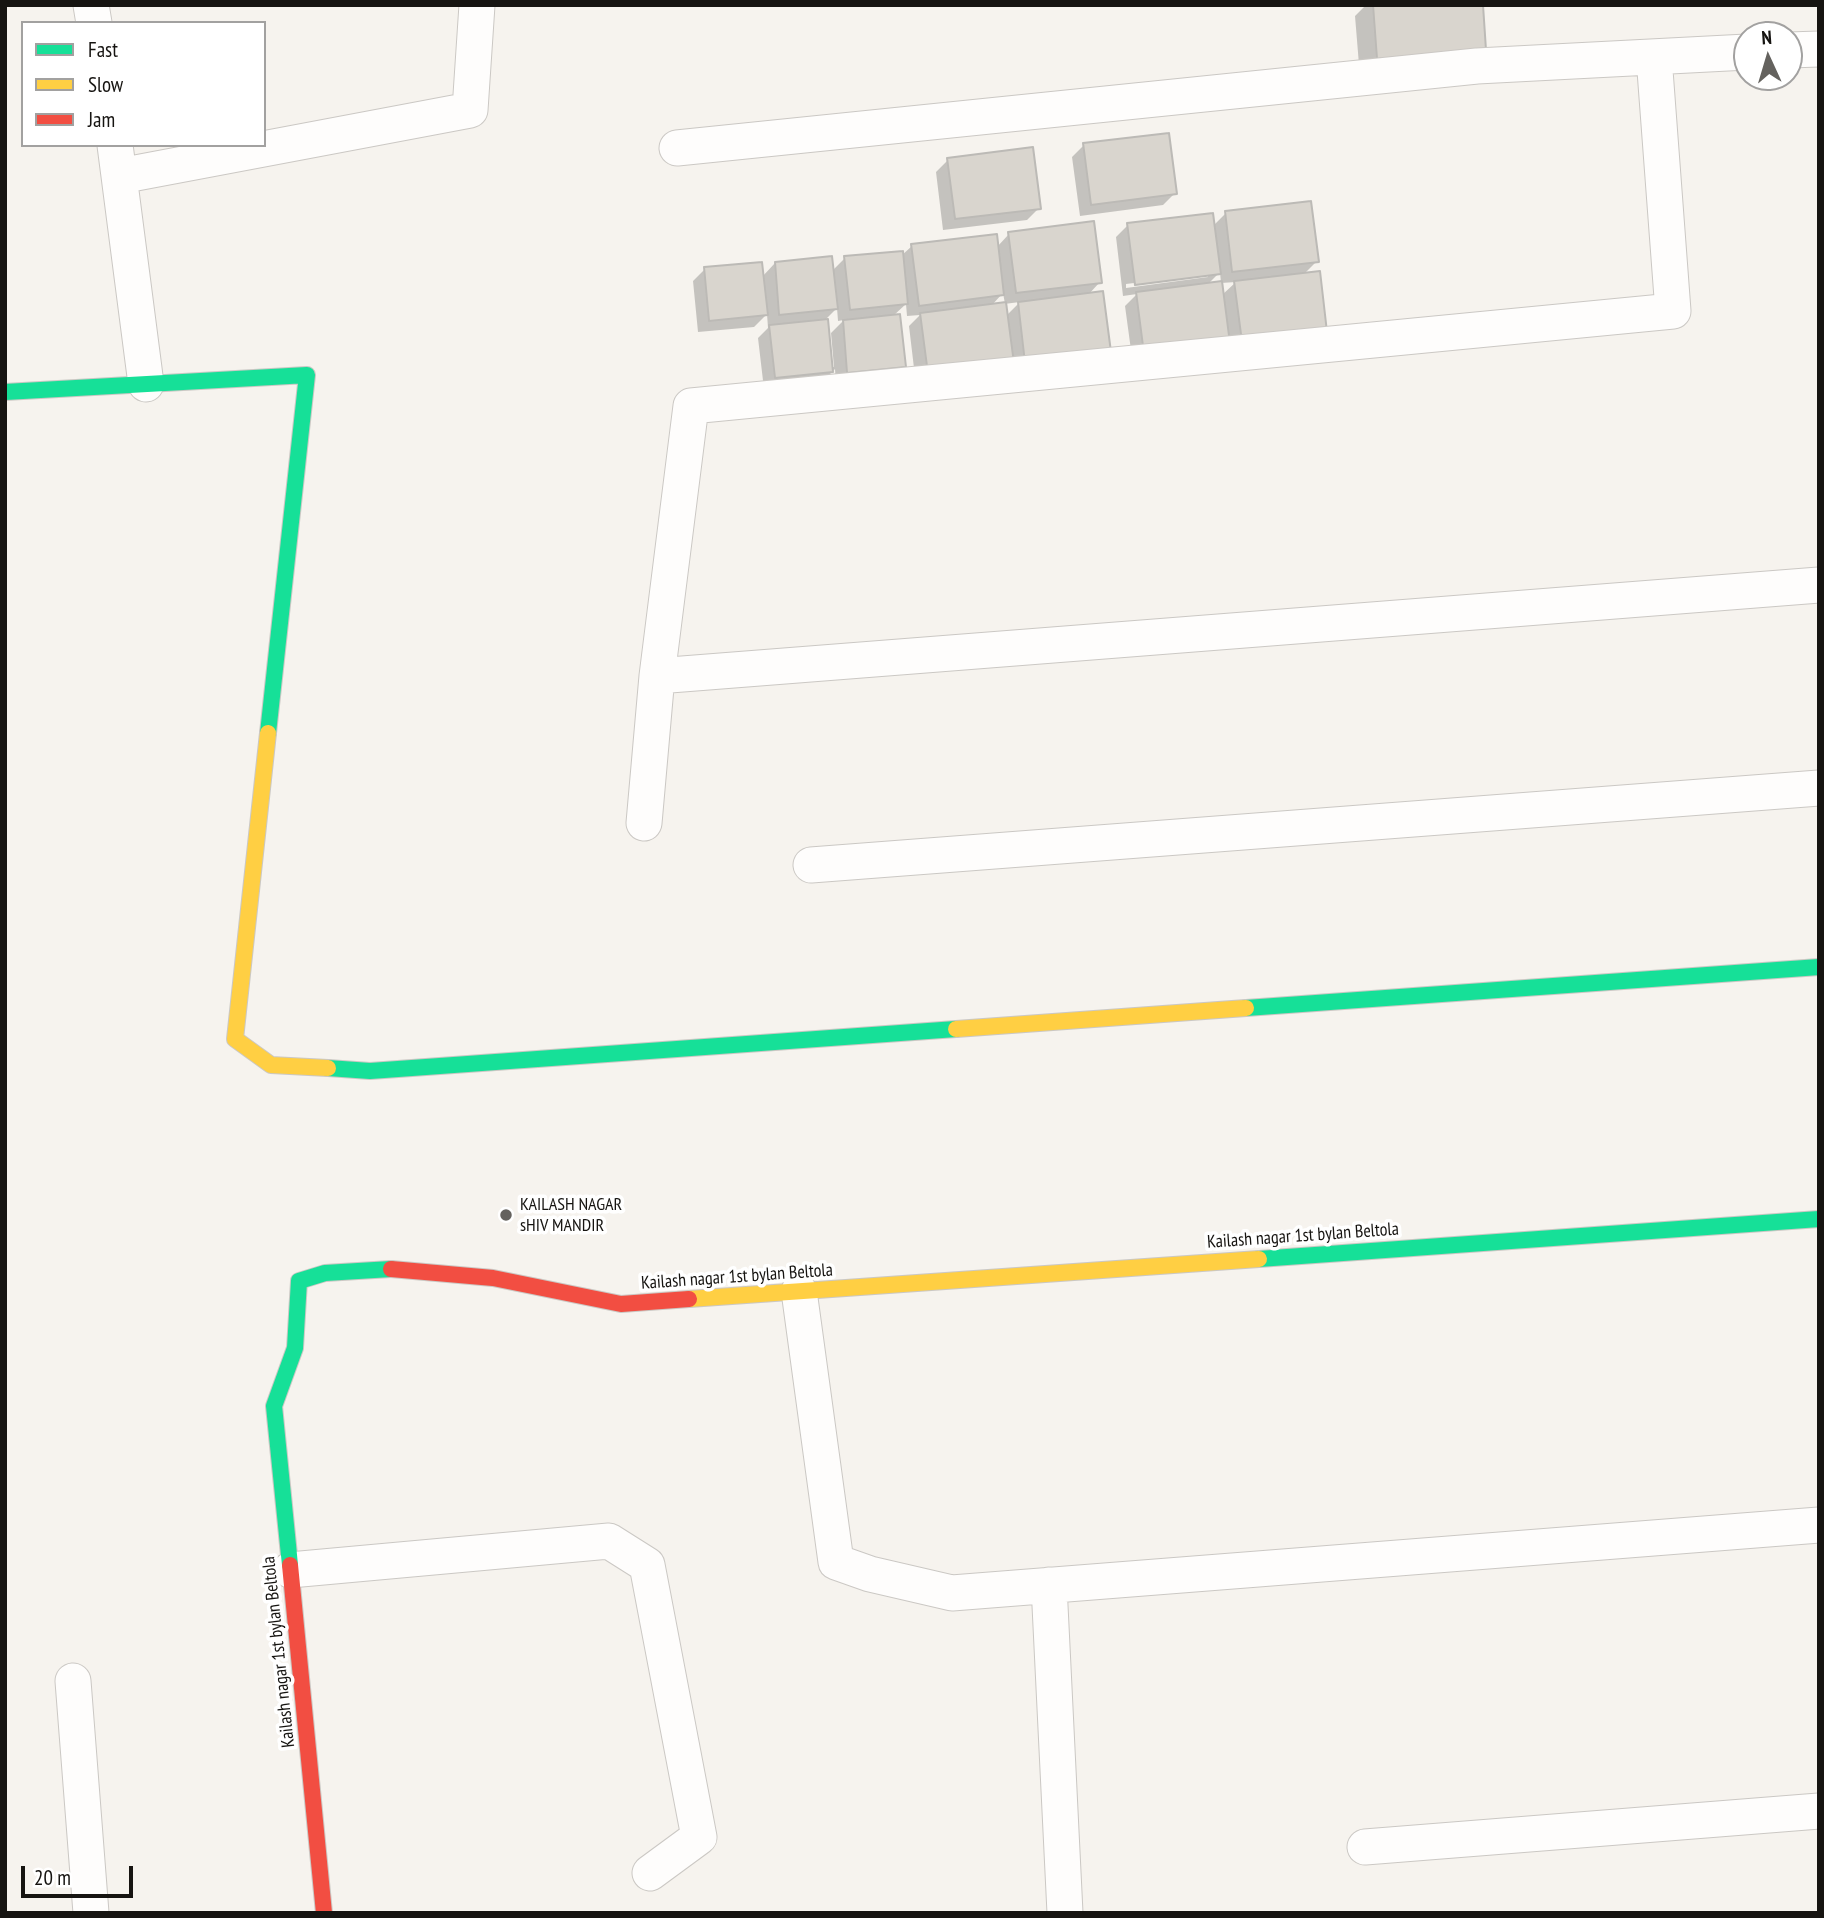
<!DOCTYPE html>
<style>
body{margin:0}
#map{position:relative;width:1824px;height:1918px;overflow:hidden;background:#f6f3ee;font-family:"PT Sans Narrow",sans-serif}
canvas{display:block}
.frame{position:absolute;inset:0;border:7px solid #161411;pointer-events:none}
.legend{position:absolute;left:21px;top:21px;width:245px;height:126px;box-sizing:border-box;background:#fff;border:2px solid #a2a1a0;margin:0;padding:9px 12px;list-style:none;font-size:21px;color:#161411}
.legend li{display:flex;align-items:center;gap:14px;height:35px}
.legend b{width:35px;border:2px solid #a2a1a0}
.north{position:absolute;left:1733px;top:21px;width:70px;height:70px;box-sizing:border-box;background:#fff;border:2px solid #a2a1a0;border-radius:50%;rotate:356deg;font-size:19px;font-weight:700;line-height:28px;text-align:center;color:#161411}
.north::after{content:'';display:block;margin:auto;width:24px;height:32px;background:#64625e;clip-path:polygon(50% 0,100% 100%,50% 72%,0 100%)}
.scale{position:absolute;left:21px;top:1866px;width:112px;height:32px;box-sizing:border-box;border:4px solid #161411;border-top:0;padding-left:9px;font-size:21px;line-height:24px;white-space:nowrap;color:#161411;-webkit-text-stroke:5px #fff;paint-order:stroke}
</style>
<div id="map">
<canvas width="1824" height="1918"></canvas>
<div class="frame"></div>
<ul class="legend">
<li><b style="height:9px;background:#16e098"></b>Fast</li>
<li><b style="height:9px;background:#ffcf43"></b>Slow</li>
<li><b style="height:9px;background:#f24e42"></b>Jam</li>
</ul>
<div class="north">N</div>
<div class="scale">20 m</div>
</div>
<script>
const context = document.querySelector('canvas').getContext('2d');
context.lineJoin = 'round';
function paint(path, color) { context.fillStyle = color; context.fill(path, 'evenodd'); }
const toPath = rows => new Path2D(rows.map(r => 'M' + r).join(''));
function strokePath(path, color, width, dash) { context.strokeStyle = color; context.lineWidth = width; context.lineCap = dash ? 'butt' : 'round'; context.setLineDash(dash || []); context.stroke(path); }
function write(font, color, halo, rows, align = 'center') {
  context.font = font + ' "PT Sans Narrow",sans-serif'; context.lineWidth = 7; context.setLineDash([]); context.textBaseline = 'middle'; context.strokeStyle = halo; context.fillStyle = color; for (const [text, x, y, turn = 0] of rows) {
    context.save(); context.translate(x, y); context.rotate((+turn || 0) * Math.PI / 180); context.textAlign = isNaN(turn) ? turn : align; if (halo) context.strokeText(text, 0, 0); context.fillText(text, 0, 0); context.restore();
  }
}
const shadow = toPath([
 [1366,5,1481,5,1360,77,1355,16],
 [1084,145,1175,193,1163,205,1080,216,1072,157],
 [948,160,1039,208,1027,220,943,230,936,172],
 [1226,213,1317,261,1304,274,1314,343,1133,365,1125,306,1137,294,1123,296,1116,237,1128,225,1213,226],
 [1220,272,1221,283,1207,285],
 [1208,274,1208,277,1126,288,1126,284],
 [1236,282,1222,295,1221,283],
 [1009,234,1100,282,1088,295,1110,352,916,385,909,326,920,315,907,316,906,304,893,316,904,367,892,379,836,384,835,369,820,384,764,389,758,338,768,328,767,314,754,327,698,332,693,281,705,269,762,277,775,263,832,271,845,258,901,256,912,246,997,247],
 [1003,293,1005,304,991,306],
 [1020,302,1006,316,1004,304],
 [837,308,838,321,844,320,831,333,834,367,831,367,826,319]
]);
const building = toPath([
 [1373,5,1483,5,1486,50,1377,59,1373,5],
 [1169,133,1177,194,1091,205,1083,143,1169,133],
 [1033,147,1041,209,955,219,947,158,1033,147],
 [1311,201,1319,262,1232,272,1225,211,1311,201],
 [1213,213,1221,274,1135,285,1127,223,1213,213],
 [1094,221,1102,283,1016,293,1008,232,1094,221],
 [997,234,1004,295,919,306,911,244,997,234],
 [903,251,908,304,850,310,844,256,903,251],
 [832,256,838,309,779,315,775,262,832,256],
 [762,262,768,315,709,321,704,267,762,262],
 [1320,271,1327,332,1242,342,1234,281,1320,271],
 [1222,281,1230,343,1144,354,1136,292,1222,281],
 [1103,291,1111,352,1025,363,1018,302,1103,291],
 [1006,302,1014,363,928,374,920,313,1006,302],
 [900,314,906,367,847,373,843,320,900,314],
 [828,319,833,372,775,378,769,325,828,319]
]);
const street = toPath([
 [91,5,94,23],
 [1789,50,1819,49],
 [115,145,146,384],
 [677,148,1477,66,1747,52],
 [120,176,470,110,477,5],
 [657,676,1819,585],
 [644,823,657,676,691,406,1673,311,1654,57],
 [811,865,1819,788],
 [799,1291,836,1562,870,1574,952,1593,1819,1525],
 [290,1570,609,1541,647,1565,699,1837,650,1873],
 [1049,1585,1065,1913],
 [73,1681,91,1913],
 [1365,1847,1819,1811]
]);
const fast = toPath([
 [5,392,307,375,268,733],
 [1246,1008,1819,967],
 [328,1068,370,1071,956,1029],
 [1259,1259,1819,1219],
 [290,1565,274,1406,295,1348,299,1281,325,1273,391,1269]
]);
const slow = toPath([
 [268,733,235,1039,271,1065,328,1068],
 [956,1029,1246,1008],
 [689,1299,1259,1259]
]);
const jam = toPath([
 [391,1269,493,1278,621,1304,689,1299],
 [290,1565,324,1913]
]);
const markers = [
 [506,1215,7,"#64625e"]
];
const poiNames = [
 ["KAILASH NAGAR",520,1205],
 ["sHIV MANDIR",520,1226]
];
const streetNames = [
 ["Kailash nagar 1st bylan Beltola",1303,1236,-4],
 ["Kailash nagar 1st bylan Beltola",737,1277,-4],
 ["Kailash nagar 1st bylan Beltola",279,1652,-96]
];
paint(shadow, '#0003');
paint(building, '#d9d5ce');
strokePath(building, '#bcbab6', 2);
strokePath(street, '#cbc8c4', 37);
strokePath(fast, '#cbc8c4', 18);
strokePath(slow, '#cbc8c4', 18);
strokePath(jam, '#cbc8c4', 18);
strokePath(street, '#fefdfc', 35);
strokePath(fast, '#16e098', 16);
strokePath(slow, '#ffcf43', 16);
strokePath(jam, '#f24e42', 16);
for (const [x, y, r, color] of markers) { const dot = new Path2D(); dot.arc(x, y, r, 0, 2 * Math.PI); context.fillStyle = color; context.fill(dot); strokePath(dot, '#fff', 2.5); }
write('18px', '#161411', '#fff', poiNames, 'left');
write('18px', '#161411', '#fff', streetNames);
</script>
